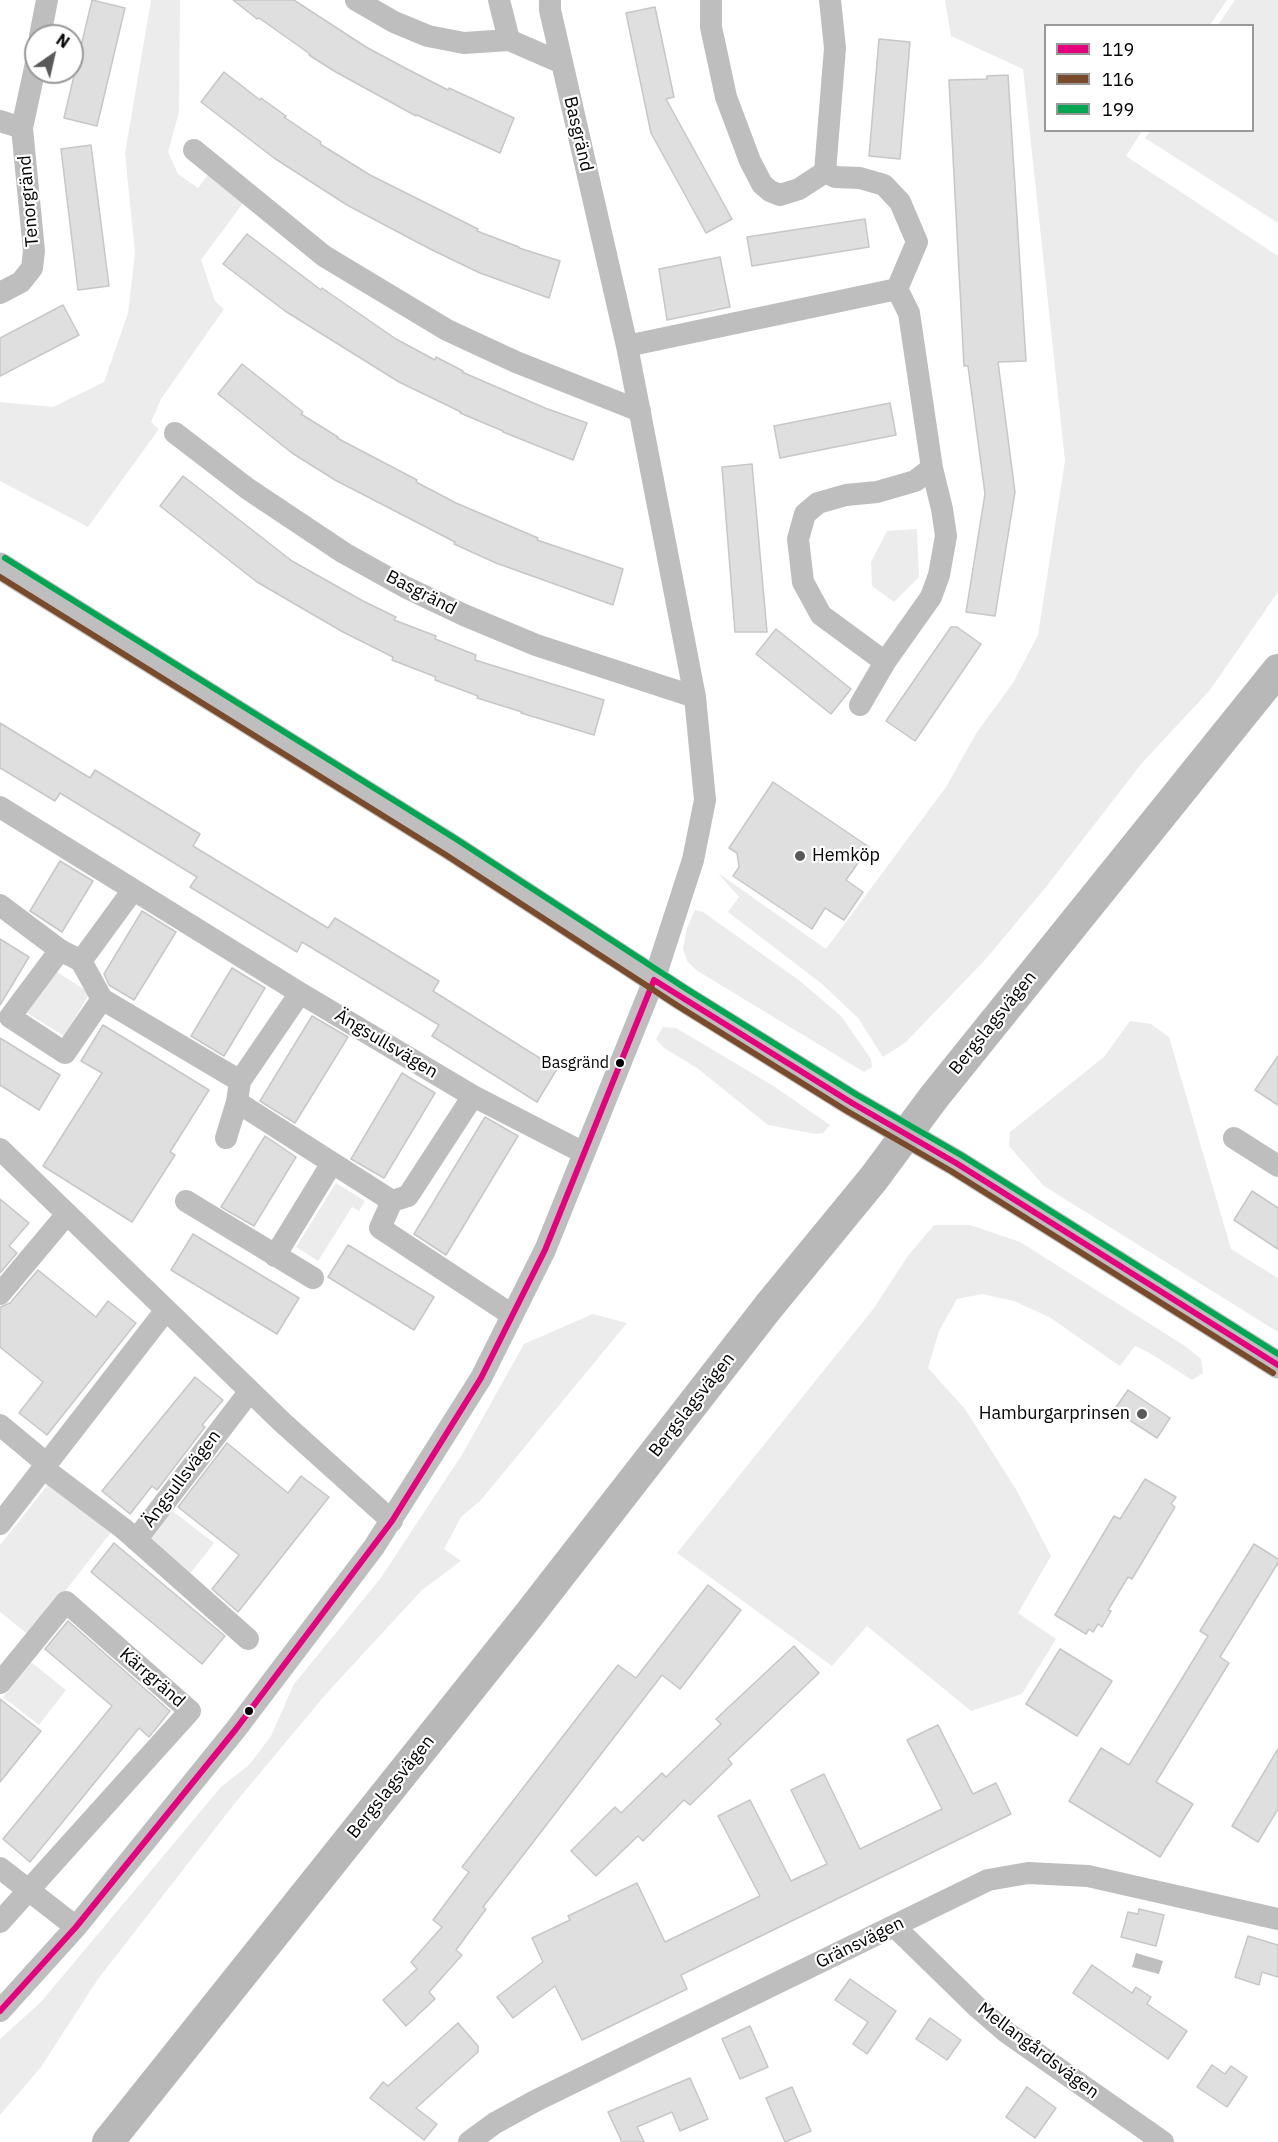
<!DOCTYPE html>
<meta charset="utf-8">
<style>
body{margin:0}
#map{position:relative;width:1278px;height:2142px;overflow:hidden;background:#fff;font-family:"IBM Plex Sans",sans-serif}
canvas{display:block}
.legend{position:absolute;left:1044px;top:24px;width:210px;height:108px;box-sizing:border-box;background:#fff;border:2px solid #999;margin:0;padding:8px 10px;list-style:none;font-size:18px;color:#000}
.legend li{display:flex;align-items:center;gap:12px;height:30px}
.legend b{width:30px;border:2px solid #999}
.north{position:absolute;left:24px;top:24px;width:60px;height:60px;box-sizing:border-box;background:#fff;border:2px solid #999;border-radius:50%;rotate:34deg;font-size:16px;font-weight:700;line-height:24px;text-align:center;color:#000}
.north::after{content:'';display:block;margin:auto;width:21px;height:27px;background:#595959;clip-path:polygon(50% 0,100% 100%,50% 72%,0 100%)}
</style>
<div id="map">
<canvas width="1278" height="2142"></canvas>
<ul class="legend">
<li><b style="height:8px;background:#e5007d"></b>119</li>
<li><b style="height:8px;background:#7a4b2a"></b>116</li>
<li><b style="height:8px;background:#00a651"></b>199</li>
</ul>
<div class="north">N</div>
</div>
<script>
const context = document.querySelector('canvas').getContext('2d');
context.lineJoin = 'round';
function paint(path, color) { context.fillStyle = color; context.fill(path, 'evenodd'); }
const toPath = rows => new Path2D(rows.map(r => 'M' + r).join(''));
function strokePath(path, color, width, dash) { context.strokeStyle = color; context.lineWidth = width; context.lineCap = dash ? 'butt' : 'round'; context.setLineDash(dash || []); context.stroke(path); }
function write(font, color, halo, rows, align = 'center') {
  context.font = font + ' "IBM Plex Sans",sans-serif'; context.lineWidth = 4.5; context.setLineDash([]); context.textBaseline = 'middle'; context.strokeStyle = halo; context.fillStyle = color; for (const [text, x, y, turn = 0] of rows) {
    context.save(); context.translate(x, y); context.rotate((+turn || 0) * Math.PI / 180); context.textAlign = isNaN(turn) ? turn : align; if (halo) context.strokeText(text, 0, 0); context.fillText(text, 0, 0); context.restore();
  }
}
const green = toPath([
 [151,0,180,0,179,112,168,152,178,174,198,188,211,171,246,199,201,260,215,301,224,309,161,399,151,422,159,429,88,527,0,481,0,402,53,407,104,382,128,313,135,253,125,153],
 [945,0,1227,0,1210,25,1046,26,1046,130,1142,131,1126,156,1278,256,1278,592,1210,690,1142,763,1046,887,985,960,906,1042,883,1057,858,1018,822,984,728,912,739,897,718,873,826,949,946,787,977,732,1013,683,1038,635,1065,461,1023,69,951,36],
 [1235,0,1278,0,1278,223,1145,138,1150,131,1252,130,1252,26,1218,25],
 [917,529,919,577,894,602,872,586,871,562,887,531],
 [695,910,703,912,800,981,841,1016,871,1059,872,1067,864,1072,696,970,687,961,683,949,687,928],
 [54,970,90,993,64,1036,27,1013],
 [1130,1021,1151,1024,1169,1037,1231,1249,1278,1278,1278,1332,1044,1186,1009,1146,1010,1132,1104,1057],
 [663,1027,676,1028,772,1085,830,1125,823,1133,816,1134,768,1125,697,1068,664,1048,656,1039],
 [336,1183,365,1201,359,1211,352,1207,318,1261,296,1247],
 [934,1225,970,1225,1020,1242,1185,1346,1201,1359,1203,1373,1192,1380,1148,1352,1135,1346,1120,1366,1049,1317,1014,1301,982,1294,957,1299,939,1331,928,1368,965,1409,1017,1491,1051,1556,1018,1613,1056,1639,1022,1694,971,1711,867,1626,832,1666,677,1553,874,1308,907,1257],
 [593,1314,627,1323,481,1500,461,1517,444,1549,461,1561,422,1590,326,1694,235,1803,98,1979,41,2067,0,2115,0,2039,41,2002,221,1787,250,1764,271,1736,294,1684,380,1579,463,1453,524,1344],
 [50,1482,112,1531,30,1636,0,1612,0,1545],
 [170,1509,214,1543,189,1575,145,1541],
 [31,1662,66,1690,39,1725,3,1697]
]);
const water = toPath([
 [1136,1953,1163,1961,1159,1974,1132,1967]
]);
const building = toPath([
 [92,0,125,8,97,126,64,118,92,0],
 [233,0,294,0,366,47,407,69,448,90,449,88,514,118,500,153,417,115,416,116,334,71,309,55,310,54,259,18,257,19,233,0],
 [655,7,674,97,666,99,732,219,706,233,651,133,626,13,655,7],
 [879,39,910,42,900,159,869,156,879,39],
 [224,72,260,100,261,98,286,116,284,117,321,142,320,144,370,175,478,229,477,231,519,247,519,248,560,261,549,298,480,273,432,250,347,205,274,158,201,102,224,72],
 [1008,75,1026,361,998,362,1015,492,995,616,966,612,985,494,968,366,964,366,949,80,987,79,987,76,1008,75],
 [91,145,109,286,78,290,61,149,91,145],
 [865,219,869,247,752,266,747,237,865,219],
 [247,234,321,290,322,288,396,339,435,360,436,357,463,371,462,372,545,408,587,423,573,460,503,432,503,431,460,413,461,412,399,382,285,311,223,264,247,234],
 [720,257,730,307,667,320,659,269,720,257],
 [63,305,79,335,0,376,0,338,63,305],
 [242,364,303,412,301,414,338,437,337,438,417,480,416,482,456,503,538,538,537,540,623,569,613,605,496,563,454,544,455,542,335,480,292,453,218,394,242,364],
 [890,403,896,435,780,458,774,426,890,403],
 [752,464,767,632,735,632,722,467,752,464],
 [183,476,292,561,363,601,396,617,394,620,436,636,435,639,476,655,475,660,604,700,594,735,521,713,522,712,477,698,478,696,435,680,436,677,392,660,393,657,343,632,257,582,160,506,183,476],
 [951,627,957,627,981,644,915,741,886,721,951,627],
 [776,629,851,689,831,714,756,654,776,629],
 [0,723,90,778,95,770,200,834,193,846,328,928,335,918,439,981,433,991,557,1069,537,1102,432,1036,439,1025,302,942,297,952,190,887,197,877,60,793,55,801,0,768,0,723],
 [773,782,869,847,846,880,863,892,844,920,825,908,812,929,733,876,739,867,737,853,729,848,773,782],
 [60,861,93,881,62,932,30,911,60,861],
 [142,911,176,932,134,1000,109,985,104,974,142,911],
 [0,939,29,957,0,1005,0,939],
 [232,968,265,988,224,1056,191,1036,232,968],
 [312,1016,348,1037,295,1123,260,1101,312,1016],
 [103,1025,209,1090,170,1152,175,1155,132,1222,43,1166,102,1073,81,1061,103,1025],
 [0,1038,60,1075,39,1110,0,1085,0,1038],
 [1278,1056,1278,1105,1255,1090,1278,1056],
 [402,1073,435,1093,384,1178,351,1159,402,1073],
 [485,1117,518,1136,446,1255,414,1234,485,1117],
 [265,1136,296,1157,254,1226,221,1207,265,1136],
 [1252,1191,1278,1208,1278,1249,1234,1220,1252,1191],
 [0,1199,29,1223,9,1246,17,1253,0,1273,0,1199],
 [193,1234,299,1298,277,1334,171,1270,193,1234],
 [348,1245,434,1297,414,1330,328,1277,348,1245],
 [38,1270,96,1317,108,1301,136,1323,47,1435,19,1413,43,1382,0,1347,0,1307,10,1303,38,1270],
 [195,1377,223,1400,202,1425,205,1427,157,1490,152,1486,130,1514,102,1491,195,1377],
 [1128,1390,1170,1418,1157,1438,1114,1410,1128,1390],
 [227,1443,288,1493,301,1476,329,1497,238,1612,212,1589,239,1555,178,1507,227,1443],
 [1145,1479,1176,1497,1171,1504,1175,1507,1132,1579,1128,1577,1108,1610,1111,1611,1102,1627,1098,1624,1093,1632,1089,1629,1086,1634,1055,1615,1114,1516,1120,1519,1145,1479],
 [114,1543,225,1636,202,1664,91,1572,114,1543],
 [1254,1544,1278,1559,1278,1563,1220,1657,1229,1663,1156,1782,1193,1804,1160,1857,1069,1801,1101,1748,1129,1765,1208,1636,1200,1631,1254,1544],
 [708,1585,741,1610,680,1689,662,1675,483,1907,486,1909,456,1950,462,1955,429,1992,435,1999,406,2026,383,2000,417,1969,411,1962,442,1927,433,1920,469,1872,462,1867,618,1665,636,1678,708,1585],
 [68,1621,170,1711,149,1737,139,1728,30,1862,3,1839,112,1706,45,1649,68,1621],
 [794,1646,819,1673,728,1759,732,1764,690,1805,684,1800,643,1841,638,1836,596,1876,571,1851,615,1807,621,1813,662,1773,666,1777,721,1724,716,1719,794,1646],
 [1060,1649,1112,1681,1077,1736,1026,1704,1060,1649],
 [0,1699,41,1731,0,1782,0,1699],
 [938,1725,973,1794,996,1783,1011,1814,681,1975,687,1989,582,2040,555,1986,513,2018,497,1997,543,1962,532,1938,570,1920,568,1916,637,1883,665,1942,760,1896,718,1816,750,1800,791,1881,827,1864,791,1790,824,1774,860,1849,942,1809,907,1740,938,1725],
 [1278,1749,1278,1809,1258,1842,1232,1826,1278,1749],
 [1139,1909,1164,1915,1156,1946,1121,1937,1128,1912,1138,1914,1139,1909],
 [1248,1936,1278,1945,1278,1977,1262,1972,1259,1985,1235,1977,1248,1936],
 [1092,1965,1132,1993,1136,1987,1151,1997,1147,2004,1187,2031,1168,2059,1073,1993,1092,1965],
 [850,1979,896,2011,867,2054,853,2044,868,2022,835,2000,850,1979],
 [930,2018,961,2040,947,2060,916,2039,930,2018],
 [458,2023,478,2046,478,2052,416,2108,437,2124,424,2140,370,2098,383,2082,388,2086,458,2023],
 [750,2026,768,2067,740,2079,722,2039,750,2026],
 [1212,2065,1225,2074,1231,2066,1247,2077,1227,2107,1197,2087,1212,2065],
 [690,2078,708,2119,680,2131,672,2112,637,2127,644,2142,622,2142,608,2112,690,2078],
 [792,2087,811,2131,785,2142,766,2098,792,2087],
 [1027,2087,1056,2108,1035,2138,1006,2117,1027,2087]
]);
const minor = toPath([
 [356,0,394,22,428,36,464,43,509,40],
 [499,0,509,40,562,63],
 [711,0,711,27,726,97,750,161,762,184,770,191,780,195,799,189,825,172],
 [40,36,47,0],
 [0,121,22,128],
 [194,150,324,256,447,330,516,362,640,411],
 [825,172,835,177,860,178,884,185,900,202,917,242,897,289,909,313,932,468,915,481,877,492,846,495,818,503,805,514,798,539,803,582,821,615,885,662,931,597,939,575,946,536,942,509,932,468],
 [825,172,835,48,830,0],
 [0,293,21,282,32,268,34,251,22,128,36,63],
 [627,346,897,289],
 [175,433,248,489,344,553,405,587,464,615,536,645,695,697],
 [860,705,885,662],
 [0,807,300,993,473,1096,584,1153],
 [0,905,60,950,81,961,102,999,240,1081,237,1102,392,1201,380,1228,512,1315],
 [60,950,10,1017,65,1053,102,999],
 [81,961,133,890],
 [240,1081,300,993],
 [226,1138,237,1102],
 [1234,1138,1278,1166],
 [0,1149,282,1422,392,1521],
 [186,1201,313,1278],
 [392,1201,408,1196,473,1096],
 [275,1256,332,1163],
 [0,1294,67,1214],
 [0,1425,47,1464],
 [43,1468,124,1529,248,1639],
 [0,1524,166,1310],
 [136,1540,250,1391],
 [0,1683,66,1602,190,1711,0,1922],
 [0,1868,76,1927],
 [894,1926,977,2007,1006,2032,1163,2142],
 [0,2011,76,1927,236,1729,374,1547,481,1378,545,1250,654,980,693,860,705,800,695,697,627,346,550,10,550,0],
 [469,2142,495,2123,537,2100,988,1880,1028,1873,1088,1876,1278,1919]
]);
const tertiary = toPath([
 [0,566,451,847,683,998,852,1103,956,1163,1278,1365]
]);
const secondary = toPath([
 [108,2142,528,1616,769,1306,874,1178,934,1097,1278,670]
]);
const bus1 = toPath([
 [654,980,852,1103,956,1163,1278,1365],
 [0,2011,76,1927,236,1729,392,1521,481,1378,545,1250,654,980]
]);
const bus2 = toPath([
 [0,577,446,855,678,1006,847,1111,951,1171,1273,1373]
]);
const bus3 = toPath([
 [5,558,456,839,688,990,857,1095,961,1155,1278,1354]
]);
const markers = [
 [800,856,6,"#595959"],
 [620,1063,5,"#000"],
 [1142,1414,6,"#595959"],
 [249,1711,5,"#000"]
];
const busNames = [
 ["Basgränd",609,1063]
];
const streetNames = [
 ["Basgränd",578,134,77],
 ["Tenorgränd",29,201,-95],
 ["Basgränd",421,593,27],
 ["Bergslagsvägen",993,1023,-51],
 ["Ängsullsvägen",386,1044,31],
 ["Bergslagsvägen",692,1405,-52],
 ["Ängsullsvägen",182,1479,-53],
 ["Kärrgränd",152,1678,41],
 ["Bergslagsvägen",391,1787,-51],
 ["Gränsvägen",860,1943,-26],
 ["Mellangårdsvägen",1038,2051,37]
];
const poiNames = [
 ["Hemköp",812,856],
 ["Hamburgarprinsen",1130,1414,"right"]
];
paint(green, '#ececec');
paint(water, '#bfbfbf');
paint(building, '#dfdfdf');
strokePath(building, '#c7c7c7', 1.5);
strokePath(minor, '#bebebe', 22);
strokePath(tertiary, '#bebebe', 27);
strokePath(secondary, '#b8b8b8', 32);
strokePath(bus1, '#e5007d', 6);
strokePath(bus2, '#7a4b2a', 6);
strokePath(bus3, '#00a651', 6);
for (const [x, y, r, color] of markers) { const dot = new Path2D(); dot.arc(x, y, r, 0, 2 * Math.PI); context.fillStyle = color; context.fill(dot); strokePath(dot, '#fff', 2); }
write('16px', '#000', '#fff', busNames, 'right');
write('18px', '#000', '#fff', streetNames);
write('18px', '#000', '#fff', poiNames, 'left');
</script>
